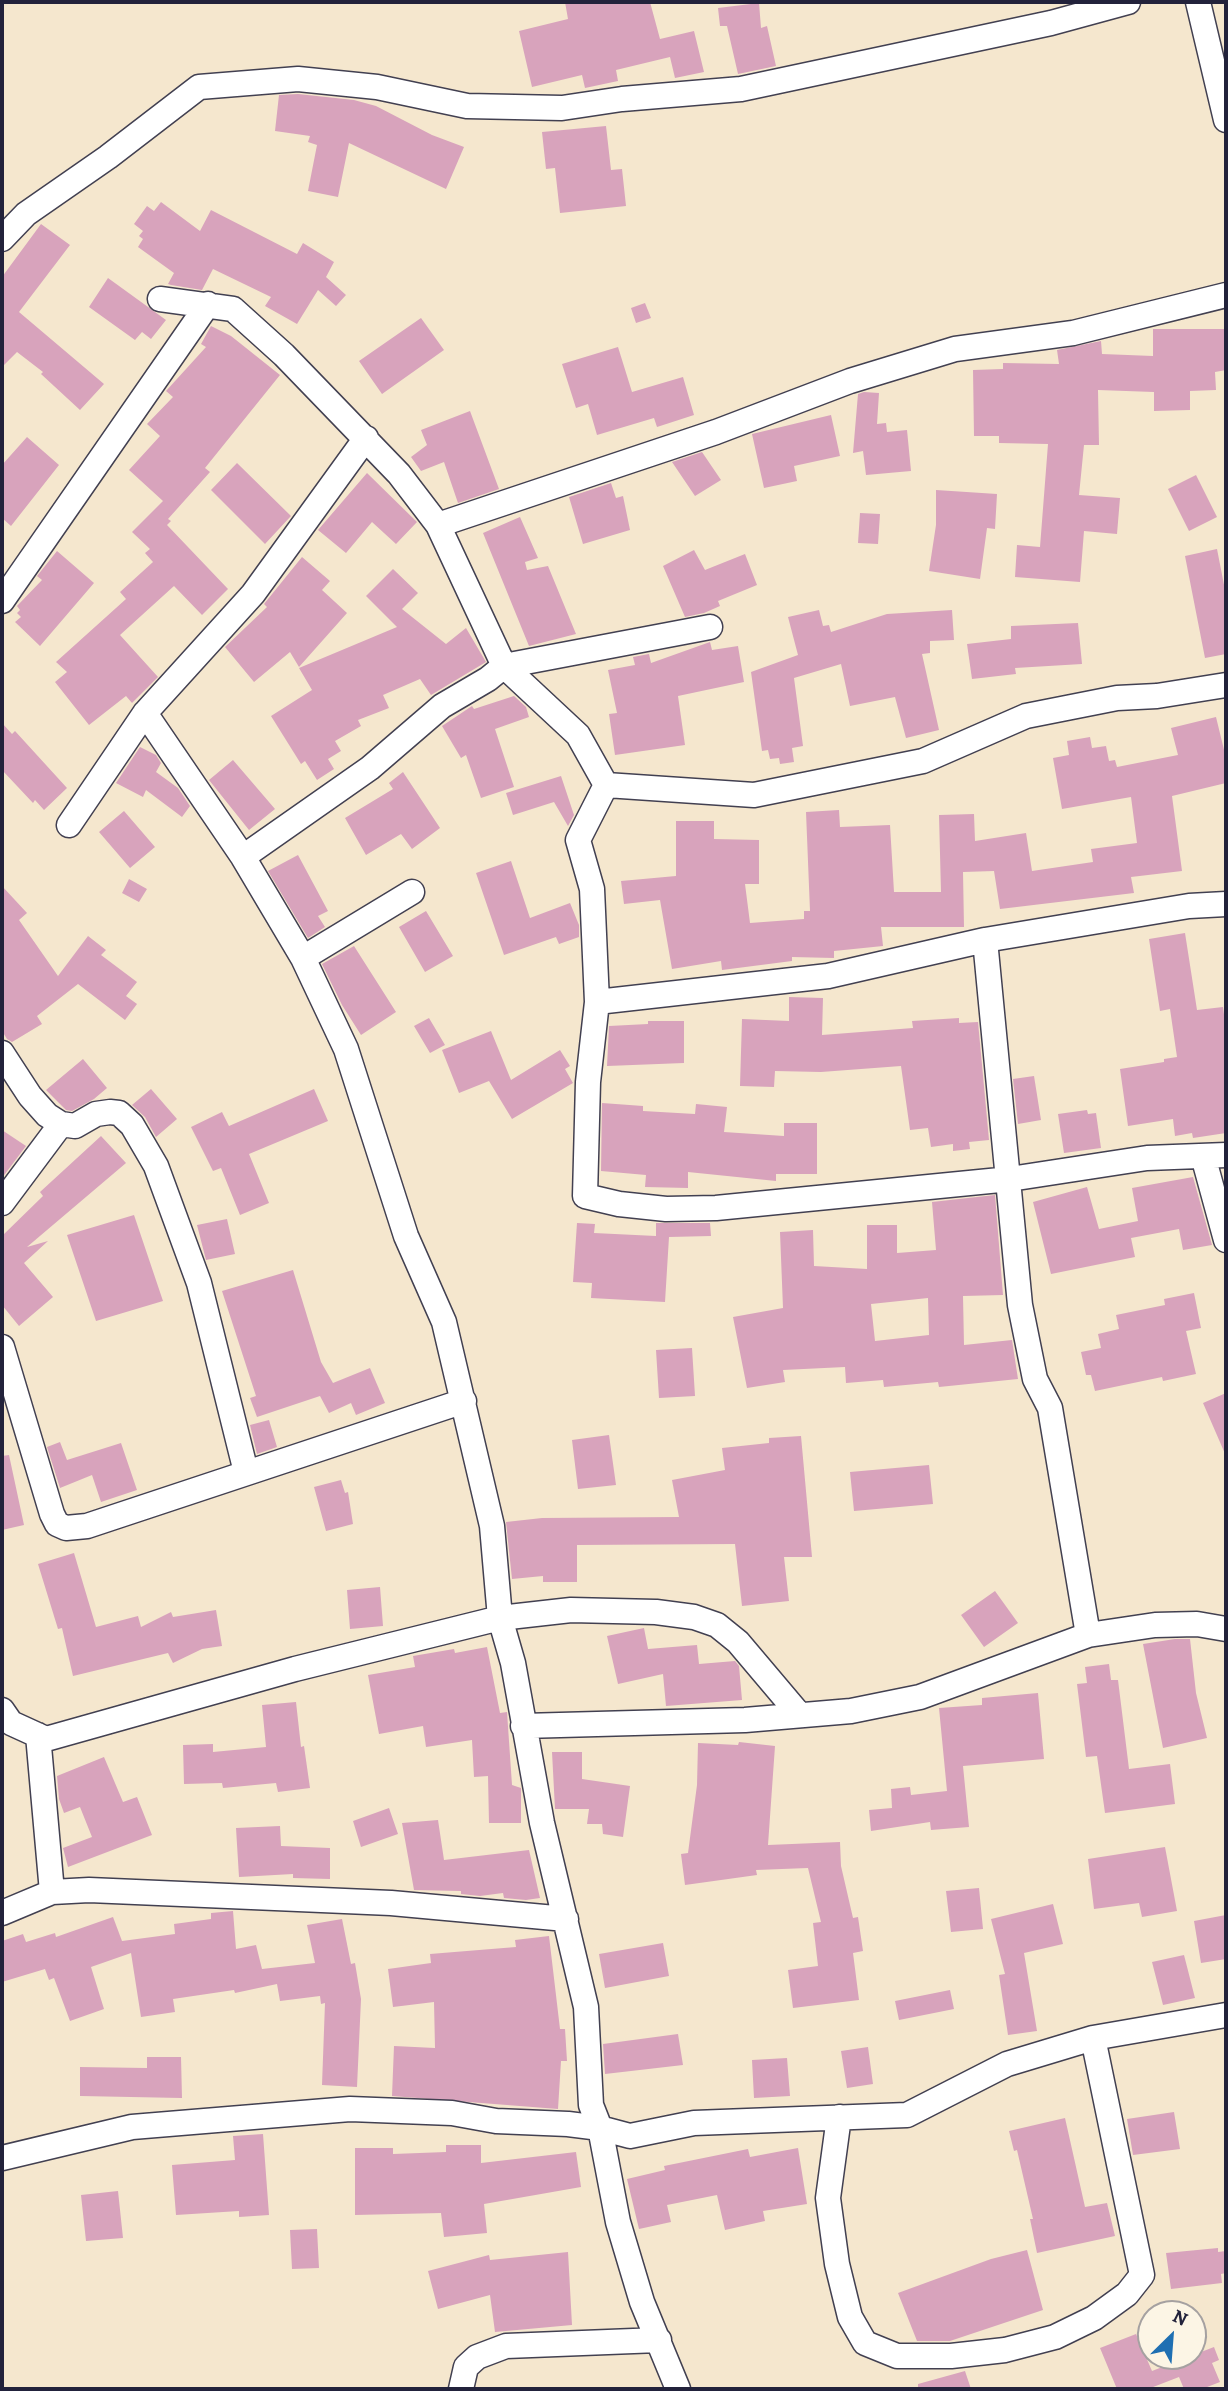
<!DOCTYPE html>
<style>
body{margin:0}
#map{position:relative;width:1228px;height:2391px;overflow:hidden;background:#f5e7ce;font-family:Alegreya,serif}
canvas{display:block}
.frame{position:absolute;inset:0;border:4px solid #22223b;pointer-events:none}
.north{position:absolute;left:1137px;top:2300px;width:70px;height:70px;box-sizing:border-box;background:#fcf5e5;border:2px solid #a5a1a1;border-radius:50%;rotate:25deg;font-size:19px;font-weight:700;line-height:28px;text-align:center;color:#22223b}
.north::after{content:'';display:block;margin:auto;width:24px;height:32px;background:#1f6fb2;clip-path:polygon(50% 0,100% 100%,50% 72%,0 100%)}
</style>
<div id="map">
<canvas width="1228" height="2391"></canvas>
<div class="frame"></div>
<div class="north">N</div>
</div>
<script>
const context = document.querySelector('canvas').getContext('2d');
context.lineJoin = 'round';
function paint(path, color) { context.fillStyle = color; context.fill(path, 'evenodd'); }
const toPath = rows => new Path2D(rows.map(r => 'M' + r).join(''));
function strokePath(path, color, width, dash) { context.strokeStyle = color; context.lineWidth = width; context.lineCap = dash ? 'butt' : 'round'; context.setLineDash(dash || []); context.stroke(path); }
const building = toPath([
 [565,2,650,2,660,39,694,31,704,72,675,78,670,57,616,70,618,81,585,88,582,75,532,87,519,31,568,19],
 [759,3,761,28,767,26,776,66,738,74,727,26,720,26,718,8],
 [298,94,354,100,376,106,432,135,464,147,446,189,349,143,338,197,308,191,317,145,308,142,310,136,275,131,279,95],
 [606,126,611,170,622,169,626,206,560,213,555,168,546,169,542,132],
 [161,202,200,231,211,210,297,254,303,243,334,262,326,277,346,295,336,306,318,290,297,324,265,306,271,297,213,269,202,290,171,285,168,284,174,273,138,247,143,239,139,236,143,231,134,224,147,206,154,211],
 [41,224,70,245,19,312,104,384,80,410,41,374,43,372,17,352,2,367,2,277],
 [108,278,166,320,151,339,142,332,135,340,89,307],
 [645,303,651,318,636,323,631,308],
 [421,318,444,350,382,394,359,361],
 [211,326,231,336,280,375,205,468,210,472,168,519,171,521,167,525,228,589,202,615,174,586,120,635,158,677,132,703,126,696,89,725,55,682,67,672,56,662,126,599,120,592,153,562,145,553,150,549,132,532,163,501,129,470,160,436,147,424,173,397,166,391,206,347,201,344],
 [1153,329,1226,329,1226,370,1215,372,1216,390,1190,391,1190,410,1154,411,1154,392,1098,390,1099,445,1084,445,1079,495,1120,498,1117,534,1084,531,1080,582,1015,577,1017,545,1040,547,1048,444,999,443,999,436,974,436,973,370,1003,369,1003,363,1059,364,1057,350,1101,341,1102,354,1153,356],
 [618,347,632,392,683,377,694,415,657,427,654,418,597,435,588,404,576,408,562,364],
 [864,392,879,393,877,424,886,423,887,432,907,430,911,471,866,475,863,451,853,453,858,394],
 [470,411,499,489,458,503,444,462,421,471,411,457,427,445,421,430],
 [831,415,840,456,794,466,797,481,764,488,752,434],
 [27,437,59,465,11,526,2,518,2,465],
 [702,452,721,480,695,496,672,462],
 [237,463,291,516,265,544,211,490],
 [367,473,417,522,396,544,372,522,346,553,318,530],
 [1196,475,1217,517,1189,531,1168,489],
 [611,483,616,498,623,496,630,530,583,544,569,497],
 [936,490,997,494,995,529,987,528,980,579,929,571,936,525],
 [860,513,880,514,878,544,858,543],
 [520,517,538,558,525,562,527,570,548,566,576,634,529,646,483,533],
 [1217,549,1226,595,1226,654,1205,658,1185,556],
 [694,550,705,570,745,554,757,585,718,601,720,606,704,613,685,617,663,566],
 [57,551,94,583,40,646,15,622,21,617,17,613,20,610,17,606,42,580,37,576],
 [302,557,330,581,322,590,347,613,299,667,290,652,254,682,225,647,267,607,264,604],
 [393,569,418,593,402,609,446,644,466,628,486,662,431,695,420,679,383,695,389,708,358,720,361,726,335,741,341,751,328,759,334,769,317,780,305,761,301,764,271,716,312,690,299,668,397,627,366,596],
 [819,610,823,626,829,625,831,632,887,614,952,610,954,640,930,641,930,653,922,654,939,730,906,738,895,697,850,706,841,664,794,678,803,746,792,748,794,762,780,764,779,758,770,759,768,750,762,751,751,672,798,655,788,617],
 [1078,623,1082,664,1015,668,1016,674,972,679,967,644,1011,639,1011,626],
 [710,642,712,650,738,646,744,682,678,696,685,745,615,755,609,714,617,713,608,670,635,665,633,657,649,654,651,663],
 [514,696,526,707,529,717,495,729,514,787,481,798,466,755,461,758,442,726,472,706,474,709],
 [1216,717,1226,758,1226,783,1172,796,1182,871,1131,877,1134,893,1000,909,994,871,963,872,964,927,881,927,883,946,834,951,834,958,792,957,792,961,722,970,721,961,672,969,660,900,624,904,621,881,676,876,676,821,714,821,714,839,759,840,759,884,745,884,750,923,804,919,804,911,810,911,806,812,839,810,840,827,890,825,894,892,941,892,939,815,974,814,975,841,1026,833,1032,871,1093,862,1091,849,1137,843,1131,797,1062,809,1053,758,1069,755,1067,741,1090,737,1092,748,1106,746,1109,761,1115,760,1117,767,1178,755,1171,728],
 [2,723,12,734,15,731,67,788,44,810,35,800,33,803,2,770],
 [140,747,156,755,161,763,156,772,178,788,190,806,182,817,146,790,143,797,116,783],
 [233,760,275,809,249,830,209,780],
 [403,772,440,828,412,849,401,834,366,855,345,818,393,789,389,783],
 [561,776,574,815,568,826,554,802,513,815,506,793],
 [124,811,155,847,130,868,99,832],
 [298,855,328,911,318,916,325,927,308,938,268,871],
 [511,861,530,918,570,903,579,925,579,937,559,944,556,937,504,955,476,873],
 [129,879,147,889,139,902,122,893],
 [2,886,27,913,19,920,58,976,88,936,106,950,101,955,137,982,126,996,137,1004,125,1020,78,984,37,1016,42,1024,12,1042,7,1039,2,1031],
 [426,911,453,956,425,972,399,927],
 [1185,933,1197,1010,1223,1007,1226,1029,1226,1133,1193,1138,1192,1133,1175,1136,1173,1119,1128,1126,1120,1069,1164,1062,1164,1059,1177,1057,1170,1009,1160,1011,1149,939],
 [354,946,396,1012,361,1035,342,1005,322,964],
 [789,997,823,998,822,1035,913,1028,912,1021,959,1018,959,1023,978,1022,989,1140,969,1142,970,1149,953,1151,953,1144,931,1147,928,1128,910,1130,901,1066,821,1072,775,1071,774,1087,740,1086,742,1019,789,1021],
 [429,1018,445,1045,430,1053,414,1026],
 [648,1021,684,1021,684,1063,607,1066,609,1026,648,1024],
 [491,1031,511,1080,560,1050,570,1066,565,1069,573,1083,512,1119,489,1081,459,1093,442,1050],
 [83,1059,107,1088,94,1099,72,1111,66,1110,46,1090],
 [1034,1076,1041,1120,1018,1124,1013,1079],
 [151,1089,177,1119,156,1137,145,1117,132,1105],
 [314,1089,328,1121,249,1154,269,1203,240,1215,221,1168,213,1171,191,1127,222,1112,229,1126],
 [602,1103,643,1106,643,1111,695,1114,696,1104,727,1107,724,1132,784,1136,784,1123,817,1123,817,1174,776,1174,776,1181,688,1172,688,1188,645,1187,646,1175,601,1171],
 [1087,1110,1088,1114,1096,1113,1101,1148,1064,1153,1058,1114],
 [2,1130,26,1146,2,1178],
 [101,1136,126,1163,27,1247,48,1241,24,1263,53,1297,19,1326,2,1305,2,1236,43,1196,40,1192],
 [1193,1177,1212,1245,1183,1250,1179,1229,1131,1238,1135,1257,1051,1274,1033,1202,1087,1187,1099,1229,1138,1221,1132,1188],
 [995,1195,1003,1295,963,1296,964,1345,1012,1340,1018,1379,939,1387,938,1382,884,1387,883,1380,846,1383,845,1367,783,1370,785,1382,747,1388,733,1317,783,1308,780,1232,813,1230,814,1266,867,1269,867,1225,897,1225,897,1253,936,1250,932,1202],
 [928,1298,929,1335,875,1341,871,1304],
 [134,1215,163,1301,96,1321,67,1235],
 [227,1219,235,1254,206,1260,197,1225],
 [577,1223,595,1224,594,1233,656,1236,656,1223,710,1223,711,1236,669,1237,665,1302,591,1298,592,1283,573,1282],
 [293,1270,321,1362,333,1383,370,1368,385,1403,356,1415,351,1403,329,1413,320,1396,257,1417,250,1398,256,1396,222,1291],
 [1194,1293,1201,1328,1186,1331,1196,1374,1163,1381,1162,1377,1095,1391,1091,1375,1086,1375,1081,1352,1101,1348,1098,1334,1119,1329,1116,1315,1165,1305,1164,1299],
 [692,1348,695,1396,659,1398,656,1350],
 [1226,1393,1226,1456,1203,1403],
 [269,1420,277,1447,257,1454,250,1425],
 [609,1435,616,1485,578,1489,572,1440],
 [801,1436,812,1557,784,1557,789,1601,742,1606,735,1544,577,1545,577,1582,543,1582,543,1576,512,1579,506,1522,542,1518,679,1517,672,1480,725,1470,722,1448,769,1443,769,1438],
 [60,1442,67,1460,121,1443,137,1490,101,1502,92,1475,60,1488,47,1447],
 [9,1455,24,1525,2,1530,2,1456],
 [929,1465,933,1504,854,1511,850,1472],
 [341,1480,345,1493,348,1492,353,1524,326,1531,314,1487],
 [74,1553,96,1627,138,1616,141,1627,171,1612,173,1617,216,1610,222,1646,202,1649,173,1663,168,1653,73,1676,62,1628,58,1629,38,1564],
 [380,1587,383,1626,350,1629,347,1590],
 [995,1591,1018,1623,984,1647,961,1615],
 [644,1628,648,1649,697,1645,699,1664,735,1661,739,1666,742,1700,666,1706,663,1674,618,1684,607,1636],
 [1175,1639,1190,1639,1196,1693,1207,1738,1163,1748,1143,1644],
 [487,1647,500,1713,507,1712,512,1785,521,1788,521,1823,489,1823,488,1776,474,1777,472,1740,426,1747,423,1726,379,1734,368,1675,415,1667,413,1656,454,1649,455,1653],
 [1109,1664,1111,1680,1118,1680,1129,1769,1170,1764,1175,1804,1105,1813,1097,1756,1086,1757,1077,1684,1087,1683,1085,1667],
 [1038,1693,1044,1759,963,1766,969,1827,931,1830,930,1822,871,1831,869,1810,892,1808,891,1789,910,1787,911,1795,947,1791,939,1708,982,1705,982,1698],
 [296,1702,301,1747,304,1746,310,1788,278,1792,276,1783,223,1788,222,1783,184,1784,183,1745,213,1744,213,1752,266,1747,262,1705],
 [739,1742,775,1746,768,1845,840,1842,841,1866,853,1918,858,1917,863,1951,853,1953,859,2000,793,2008,788,1970,818,1966,813,1923,821,1922,808,1868,756,1870,757,1875,685,1885,681,1854,688,1853,697,1785,698,1743,738,1745],
 [552,1752,582,1752,582,1779,630,1786,623,1837,603,1834,602,1824,587,1824,589,1809,555,1809],
 [104,1757,123,1802,137,1797,152,1835,68,1867,63,1848,92,1837,80,1807,64,1813,59,1799,57,1776],
 [389,1808,398,1834,361,1847,353,1821],
 [438,1820,444,1860,529,1850,540,1898,526,1900,504,1898,503,1893,480,1896,461,1894,461,1891,414,1890,402,1823],
 [280,1826,281,1846,330,1848,330,1879,293,1878,293,1874,239,1877,236,1828],
 [1165,1847,1177,1911,1142,1917,1139,1903,1094,1909,1088,1859],
 [979,1888,983,1929,951,1932,946,1891],
 [1053,1904,1063,1944,1024,1953,1037,2031,1008,2035,999,1975,1005,1974,991,1919],
 [233,1911,236,1949,256,1945,262,1969,315,1963,307,1925,342,1919,351,1964,355,1963,361,1999,357,2087,322,2085,325,2003,321,2004,320,1996,280,2001,277,1984,235,1993,234,1990,173,1999,175,2012,141,2017,131,1953,91,1967,104,2009,70,2021,54,1978,49,1980,45,1969,2,1982,2,1941,23,1934,26,1942,55,1933,56,1937,113,1917,122,1941,175,1934,174,1924,211,1919,211,1913],
 [1226,1915,1226,1959,1201,1963,1194,1921],
 [549,1936,560,2029,565,2029,567,2061,561,2061,558,2109,392,2096,394,2046,435,2048,434,2002,393,2007,388,1969,431,1963,430,1954,516,1947,515,1940],
 [663,1943,669,1976,605,1988,599,1954],
 [1184,1955,1195,1998,1163,2005,1152,1962],
 [950,1990,954,2009,899,2020,895,2001],
 [678,2034,683,2065,605,2074,603,2044],
 [868,2047,873,2084,847,2088,841,2051],
 [147,2057,181,2057,182,2098,80,2096,80,2067,147,2068],
 [787,2058,790,2096,754,2098,752,2060],
 [1174,2112,1180,2149,1133,2155,1127,2119],
 [1065,2118,1085,2207,1107,2203,1115,2236,1037,2253,1030,2219,1033,2219,1017,2150,1014,2151,1009,2131],
 [263,2134,269,2215,239,2217,239,2211,176,2215,172,2165,235,2160,233,2136],
 [446,2145,481,2145,481,2163,576,2152,581,2187,484,2204,487,2233,444,2237,441,2213,355,2215,355,2148,393,2148,393,2154,446,2152],
 [798,2148,807,2204,763,2211,765,2221,725,2230,717,2195,667,2205,671,2222,639,2229,627,2179,665,2170,664,2166,748,2149,750,2157],
 [118,2191,123,2238,86,2241,81,2195],
 [317,2229,319,2268,292,2269,290,2230],
 [1218,2248,1218,2252,1226,2251,1226,2273,1221,2274,1222,2283,1171,2289,1166,2253],
 [1027,2250,1043,2310,950,2341,917,2341,898,2293,991,2259],
 [568,2252,572,2325,495,2332,490,2295,438,2309,428,2271,489,2255,490,2260],
 [1136,2334,1152,2371,1214,2347,1219,2360,1212,2363,1220,2382,1202,2389,1184,2389,1179,2377,1148,2389,1117,2389,1100,2348],
 [965,2371,971,2389,918,2389,918,2384]
]);
const street = toPath([
 [1198,2,1226,120],
 [2,239,26,214,108,157,199,87,298,79,377,87,467,106,562,108,622,99,741,89,1051,23,1128,2],
 [160,299,233,309,284,355,399,474,438,525,504,666,578,735,606,785,578,840,592,889,597,1002,588,1082,585,1196,619,1204,666,1209,716,1208,1010,1179,1147,1158,1226,1155],
 [438,525,716,432,850,381,955,349,1073,333,1226,295],
 [2,601,208,304],
 [145,713,243,857,303,958,346,1049,406,1236,444,1322,492,1526,500,1618,513,1663,542,1823,586,2007,591,2105,600,2128,618,2222,642,2302,678,2389],
 [606,785,754,795,923,761,1026,716,1117,698,1157,696,1226,685],
 [69,825,145,713,253,594,366,438],
 [243,857,370,768,442,706,488,679,504,666,710,627],
 [985,940,1020,1305,1035,1379,1050,1408,1088,1635],
 [303,958,412,892],
 [597,1002,828,976,985,940,1189,906,1226,904],
 [2,1053,30,1096,47,1115,61,1124,75,1126,96,1114,110,1112,119,1113,132,1125,156,1166,199,1283,246,1472],
 [1203,1156,1226,1240],
 [2,1203,61,1124],
 [2,1347,52,1514,57,1524,66,1528,87,1526,464,1401],
 [2,1710,11,1723,46,1739,295,1669,500,1618,571,1610,656,1612,694,1617,717,1625,738,1642,798,1713],
 [523,1726,745,1720,851,1711,920,1697,1088,1635,1155,1625,1197,1624,1226,1629],
 [38,1735,52,1892],
 [2,1913,52,1892,89,1890,391,1903,566,1919],
 [839,2117,828,2198,837,2264,850,2317,865,2343,897,2356,951,2356,1005,2350,1055,2337,1094,2318,1127,2294,1142,2275,1093,2038],
 [2,2158,132,2127,350,2109,452,2113,496,2121,568,2124,600,2128,630,2136,694,2123,907,2115,1007,2064,1093,2038,1226,2015],
 [461,2389,466,2367,477,2357,506,2346,659,2340]
]);
paint(building, '#d8a3bc');
strokePath(street, '#424051', 27);
strokePath(street, '#fff', 24);
</script>
